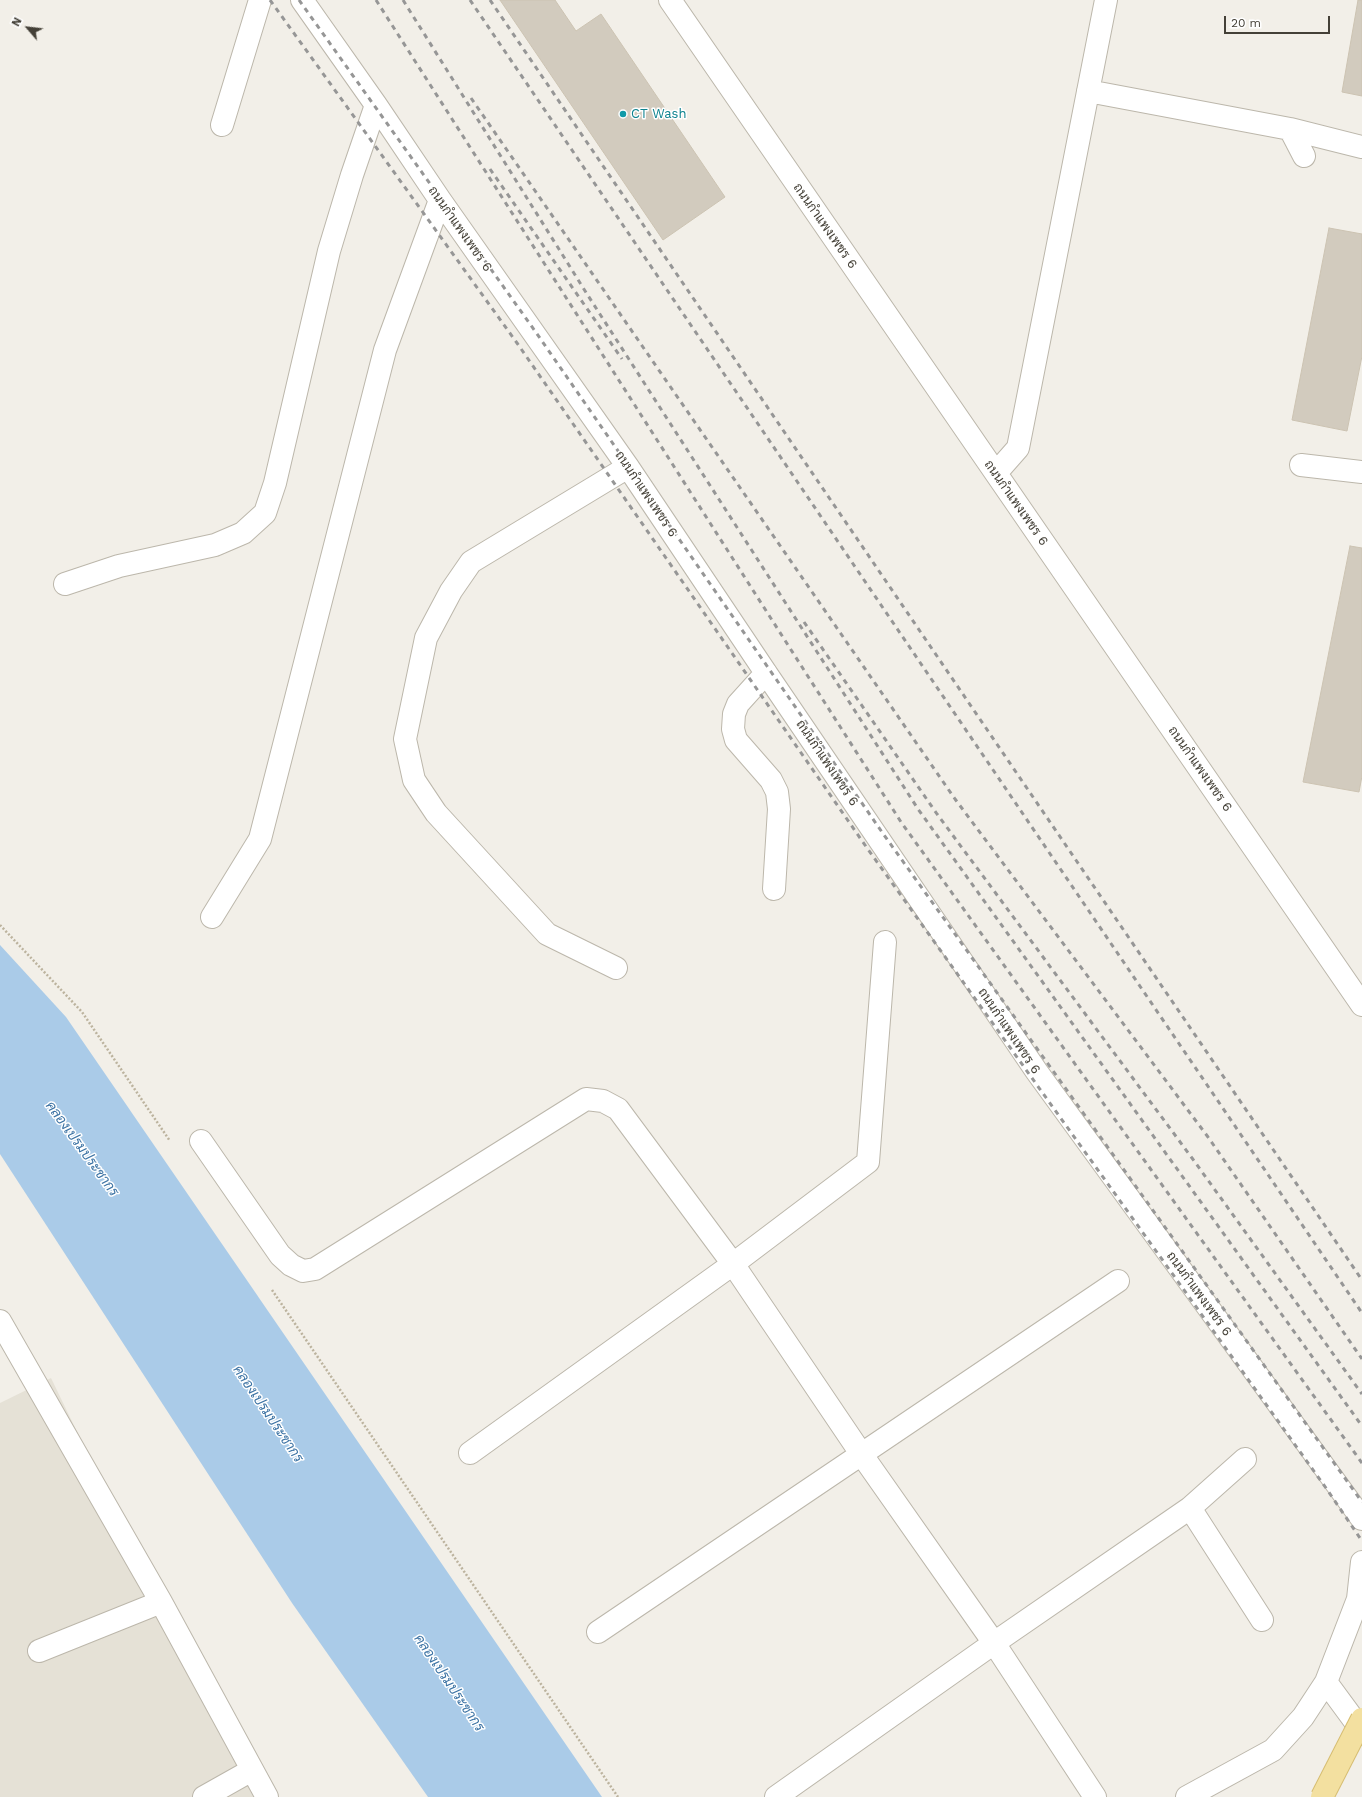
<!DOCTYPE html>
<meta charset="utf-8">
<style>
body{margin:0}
#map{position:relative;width:1362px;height:1797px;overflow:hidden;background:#f2efe8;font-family:"Work Sans",sans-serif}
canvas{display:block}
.north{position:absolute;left:8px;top:8px;width:40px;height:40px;-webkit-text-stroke:3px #fff;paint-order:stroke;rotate:298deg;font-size:11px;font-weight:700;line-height:16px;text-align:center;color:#444037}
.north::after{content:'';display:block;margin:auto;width:14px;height:18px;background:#444037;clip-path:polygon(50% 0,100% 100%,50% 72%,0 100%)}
.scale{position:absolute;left:1224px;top:16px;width:106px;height:18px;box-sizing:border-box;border:2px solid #444037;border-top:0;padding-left:5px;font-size:12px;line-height:14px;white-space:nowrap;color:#444037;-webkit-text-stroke:3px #fff;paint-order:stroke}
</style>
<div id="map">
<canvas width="1362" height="1797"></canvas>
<div class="north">N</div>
<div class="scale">20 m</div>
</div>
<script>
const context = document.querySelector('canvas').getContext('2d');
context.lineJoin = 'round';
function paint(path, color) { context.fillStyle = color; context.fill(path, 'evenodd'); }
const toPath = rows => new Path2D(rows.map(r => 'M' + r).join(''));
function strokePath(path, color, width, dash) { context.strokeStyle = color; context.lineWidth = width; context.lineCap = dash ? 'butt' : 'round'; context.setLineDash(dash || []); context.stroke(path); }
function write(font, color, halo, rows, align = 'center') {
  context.font = font + ' "Work Sans",Sarabun,sans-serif'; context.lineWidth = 3; context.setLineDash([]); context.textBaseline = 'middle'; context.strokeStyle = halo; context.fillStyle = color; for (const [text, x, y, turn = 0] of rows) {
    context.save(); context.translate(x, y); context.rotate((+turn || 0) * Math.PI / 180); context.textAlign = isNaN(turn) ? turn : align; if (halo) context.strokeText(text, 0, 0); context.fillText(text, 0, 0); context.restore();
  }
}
const residential = toPath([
 [51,1378,254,1797,0,1797,0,1403]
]);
const water = toPath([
 [0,945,66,1017,602,1797,428,1797,292,1603,0,1154]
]);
const building = toPath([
 [500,0,555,0,576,31,601,14,725,197,663,240,500,0],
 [1358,0,1362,0,1362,96,1342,92,1358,0],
 [1329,228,1362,234,1362,356,1347,431,1292,420,1329,228],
 [1350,546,1362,548,1362,776,1359,792,1303,782,1350,546]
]);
const path = toPath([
 [0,925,82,1012,170,1141],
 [272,1290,618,1797]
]);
const minor = toPath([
 [302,0,376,105,440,200,628,467,766,673,1037,1072,1362,1519],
 [670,0,1362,1005],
 [1088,91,1290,129,1362,147],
 [222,125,260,0],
 [1290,129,1304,156],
 [1301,465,1362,472],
 [996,473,1018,448,1106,0],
 [65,584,119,566,215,545,243,533,265,513,275,483,329,251,352,175,376,105],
 [766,673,738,704,734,714,733,729,736,740,771,780,777,792,779,809,774,889],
 [212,917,260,839,385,350,440,200],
 [616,968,547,934,436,813,414,780,405,739,426,638,451,591,471,562,628,467],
 [201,1141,280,1255,291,1265,303,1271,315,1269,586,1099,603,1101,618,1109,733,1264,862,1455,994,1643,1095,1797],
 [0,1321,161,1602,267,1797],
 [470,1453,733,1264,868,1162,885,942],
 [1190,1508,1262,1620],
 [598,1632,1118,1281],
 [39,1651,161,1602],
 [1326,1682,1362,1731],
 [204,1797,252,1770],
 [776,1797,994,1643,1190,1508,1245,1459],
 [1187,1797,1273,1750,1303,1717,1326,1682,1358,1599,1362,1562]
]);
const rail = toPath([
 [270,0,517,343,867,848,1326,1488,1362,1541],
 [299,0,535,331,884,835,1362,1502],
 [376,0,901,822,1362,1463],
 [403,0,587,294,918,809,1362,1426],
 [470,0,1362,1313],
 [490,0,1362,1280],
 [471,98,955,799,1208,1137,1362,1359],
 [490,169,622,359],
 [804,622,937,814,1192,1158,1362,1394]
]);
const majorBridge = toPath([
 [1322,1797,1362,1719]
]);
const markers = [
 [623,114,4,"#0f9aa8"]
];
const cultureNames = [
 ["CT Wash",631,114]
];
const streetNames = [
 ["ถนนกำแพงเพชร 6",825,226,55],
 ["ถนนกำแพงเพชร 6",460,229,55],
 ["ถนนกำแพงเพชร 6",646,494,56],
 ["ถนนกำแพงเพชร 6",1016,503,55],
 ["ถนนกำแพงเพชร 6",827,763,56],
 ["ถนนกำแพงเพชร 6",1200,769,55],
 ["ถนนกำแพงเพชร 6",1009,1031,56],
 ["ถนนกำแพงเพชร 6",1199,1294,54]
];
const waterNames = [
 ["คลองเปรมประชากร",82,1149,54],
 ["คลองเปรมประชากร",268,1414,56],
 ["คลองเปรมประชากร",449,1683,56]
];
paint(residential, '#e5e1d6');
paint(water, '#aacbe8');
paint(building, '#d2cbbe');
strokePath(building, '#ccc3b2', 1);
strokePath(minor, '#bcb7ab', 24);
strokePath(path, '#bcb39e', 2.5, [2, 2]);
strokePath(minor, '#fff', 22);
strokePath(rail, '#969696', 3, [5, 5]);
strokePath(majorBridge, '#d6bd71', 24, []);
strokePath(majorBridge, '#f3e0a0', 22);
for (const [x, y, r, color] of markers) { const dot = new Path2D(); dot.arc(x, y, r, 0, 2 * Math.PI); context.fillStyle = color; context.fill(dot); strokePath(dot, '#fff', 1.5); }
write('13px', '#0d838f', '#fff', cultureNames, 'left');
write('13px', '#444037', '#fff', streetNames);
write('italic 14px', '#3c73a4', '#fff', waterNames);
</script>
